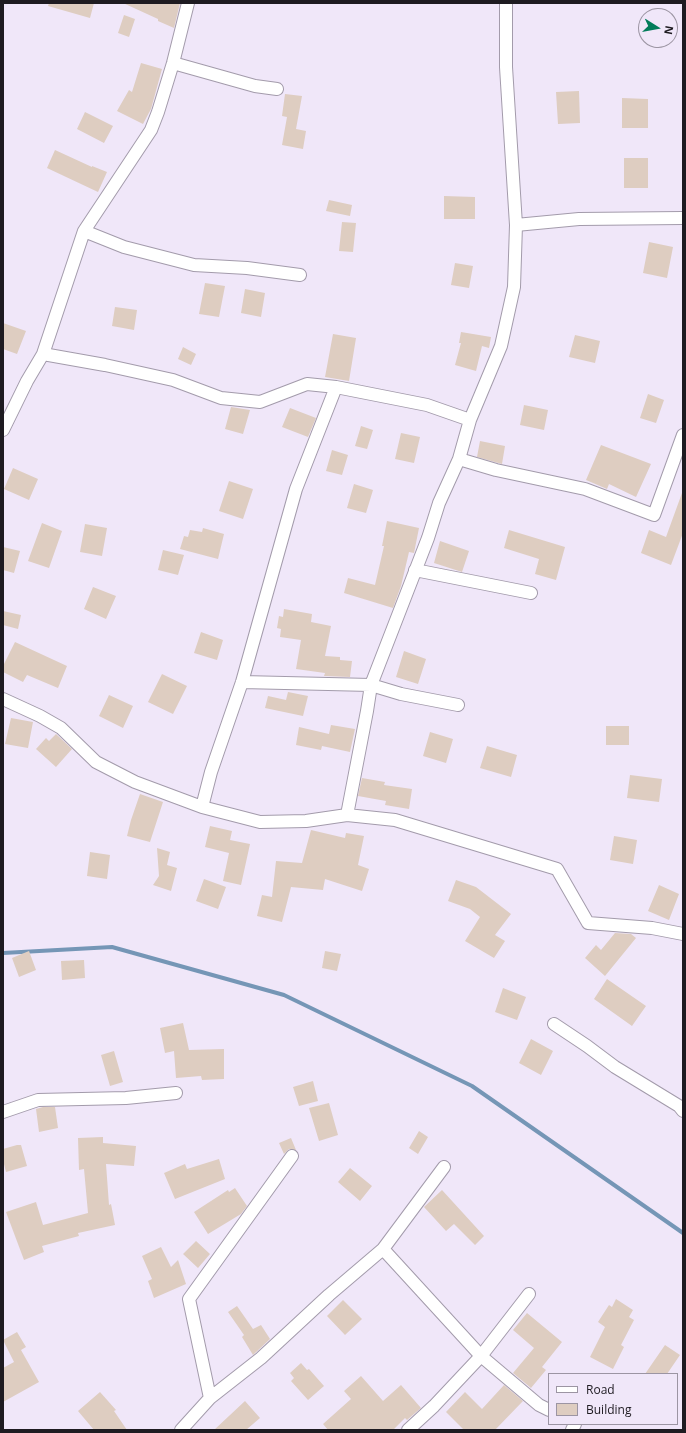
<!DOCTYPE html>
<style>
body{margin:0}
#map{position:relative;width:686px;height:1433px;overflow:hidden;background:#f0e7f9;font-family:"Open Sans",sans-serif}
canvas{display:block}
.frame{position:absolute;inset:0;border:4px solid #1e1b21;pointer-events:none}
.legend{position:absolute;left:548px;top:1373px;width:130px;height:52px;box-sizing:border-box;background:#f0e7f9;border:1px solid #9c95a3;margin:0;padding:5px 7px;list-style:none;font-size:12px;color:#1e1b21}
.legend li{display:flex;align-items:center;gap:8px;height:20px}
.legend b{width:20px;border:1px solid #9c95a3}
.north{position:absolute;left:638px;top:8px;width:40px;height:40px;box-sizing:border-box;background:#f0e7f9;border:1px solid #9c95a3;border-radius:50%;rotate:101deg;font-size:11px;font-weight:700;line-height:16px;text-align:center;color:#1e1b21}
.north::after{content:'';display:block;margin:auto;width:14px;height:18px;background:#027c5a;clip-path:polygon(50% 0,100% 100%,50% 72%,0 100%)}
</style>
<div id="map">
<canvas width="686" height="1433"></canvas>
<div class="frame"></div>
<ul class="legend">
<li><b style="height:5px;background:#fff"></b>Road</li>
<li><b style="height:11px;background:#decdc1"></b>Building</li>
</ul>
<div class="north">N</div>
</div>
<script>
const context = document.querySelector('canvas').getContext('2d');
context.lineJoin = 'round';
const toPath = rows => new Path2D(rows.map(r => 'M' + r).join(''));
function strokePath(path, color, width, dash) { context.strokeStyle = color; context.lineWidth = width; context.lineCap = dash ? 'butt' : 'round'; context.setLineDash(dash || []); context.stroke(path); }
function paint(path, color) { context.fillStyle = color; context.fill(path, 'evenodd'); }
const stream = toPath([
 [3,953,112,947,284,995,472,1086,683,1233]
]);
const building = toPath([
 [49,3,94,3,90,18,48,6],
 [123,3,180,3,174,28,158,21,158,19],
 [124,15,135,19,129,37,118,33],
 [141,63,162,69,151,109,143,124,117,111,129,90,132,92],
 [579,91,580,123,558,124,556,92],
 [285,94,302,96,296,129,306,131,303,149,282,145,287,117,282,116],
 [622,98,648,99,648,128,622,128],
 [85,112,113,126,104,143,77,129],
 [55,150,92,167,92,166,107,172,98,192,47,168],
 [624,158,648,158,648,188,624,188],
 [444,196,475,197,475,219,444,219],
 [329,200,352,205,350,216,326,211],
 [342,222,356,223,353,252,339,251],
 [649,242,673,247,667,278,643,273],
 [455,263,473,266,469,288,451,285],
 [205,283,225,286,219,317,199,314],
 [245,289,265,293,261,317,241,313],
 [115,307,137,310,134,330,112,326],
 [3,323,26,331,17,354,3,349],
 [461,332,491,337,489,348,482,346,476,371,455,365,461,343,459,343],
 [333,334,356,338,349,381,325,377],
 [575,335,600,341,595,363,569,357],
 [183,347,196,354,191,365,178,359],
 [648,394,664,400,656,423,640,418],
 [524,405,548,410,544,430,520,425],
 [231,407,250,410,243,434,225,429],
 [290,408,316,418,308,437,282,427],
 [361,426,373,430,367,449,355,446],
 [401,433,420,437,414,463,395,459],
 [480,441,505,446,502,464,477,457],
 [601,445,651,464,636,497,609,484,607,489,586,480],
 [332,450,348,455,342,475,326,471],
 [13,468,38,479,29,500,4,489],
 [229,481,253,489,243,519,219,511],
 [354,484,373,490,366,513,347,508],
 [682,493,683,493,683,533,671,565,641,553,649,530,666,537],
 [387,521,419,528,414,553,409,552,401,586,393,608,344,593,348,578,375,585,384,546,382,546],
 [42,523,62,531,49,568,28,561],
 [85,524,107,528,102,556,80,552],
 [203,528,224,534,218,559,180,549,184,536,188,537,190,530,202,532],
 [509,530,565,547,556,580,535,574,539,559,504,548],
 [440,541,469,551,462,572,434,563],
 [3,547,20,551,14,573,3,570],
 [163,550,184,555,178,575,158,570],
 [93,587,116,596,106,619,84,609],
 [284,609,312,614,311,622,331,626,325,656,340,657,340,660,352,661,350,677,324,676,325,673,296,669,301,640,280,637,281,629,277,628,279,616,283,617],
 [3,611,21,615,18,629,3,625],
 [201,632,223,640,217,660,194,653],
 [15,642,67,666,58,688,27,675,23,682,3,672,3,666],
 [404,651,426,659,418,684,396,677],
 [162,674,187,686,173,714,148,702],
 [288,692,308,696,303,716,265,708,268,696,286,700],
 [109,695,133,706,123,728,99,716],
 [11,718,33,722,28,748,5,744],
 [331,725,355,729,350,752,322,746,321,750,296,745,299,727,329,734],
 [606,726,629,726,629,745,606,745],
 [430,732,453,739,446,763,423,756],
 [56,734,72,749,56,767,36,749,46,738,49,741],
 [487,746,517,755,511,777,480,768],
 [630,775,662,779,659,802,627,798],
 [362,778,385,782,384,785,412,789,409,809,385,805,386,801,358,796],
 [140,794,163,802,150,842,127,836,131,820],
 [210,826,232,831,230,840,250,844,241,885,223,881,229,853,205,847],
 [311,830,345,838,346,833,364,836,358,865,369,869,362,891,325,879,323,890,291,887,282,922,257,916,262,895,272,897,276,861,302,863],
 [614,836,637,840,633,864,610,860],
 [157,848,170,852,167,865,177,868,171,891,153,885,159,876],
 [90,852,110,855,107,879,87,876],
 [204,879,226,887,218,909,196,901],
 [456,880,476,887,511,914,495,935,505,941,494,958,465,941,480,917,470,909,448,901],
 [659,885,679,894,669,920,648,911],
 [615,933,631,934,636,938,605,976,585,958,596,945,601,950],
 [29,951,36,970,19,977,12,958],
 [325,951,341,954,337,971,322,968],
 [84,960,85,978,62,980,61,961],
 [607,979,646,1006,632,1026,594,999],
 [503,988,526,997,517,1020,495,1012],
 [183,1023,189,1050,224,1049,224,1079,202,1080,201,1076,176,1078,174,1051,165,1053,160,1028],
 [531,1039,553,1051,541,1075,519,1063],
 [114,1051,123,1082,110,1086,101,1055],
 [313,1081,318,1101,299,1106,293,1087],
 [329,1103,338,1135,319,1141,309,1108],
 [43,1107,55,1107,58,1128,39,1132,36,1109],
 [419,1131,428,1137,418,1154,409,1148],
 [103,1137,103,1143,136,1146,134,1166,106,1164,109,1205,111,1204,115,1225,78,1233,79,1236,42,1246,44,1252,24,1260,6,1212,36,1202,43,1225,88,1213,84,1169,79,1170,78,1138],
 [291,1138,296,1150,289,1149,284,1154,279,1143],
 [17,1145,21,1145,27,1166,6,1172,3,1160,3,1149],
 [219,1159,225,1179,175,1199,164,1173,185,1164,187,1169],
 [350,1168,372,1186,360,1201,338,1182],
 [235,1188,247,1206,241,1214,208,1234,194,1212,228,1190,229,1192],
 [442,1190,484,1236,475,1245,454,1224,446,1231,424,1207],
 [196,1241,210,1254,198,1268,183,1254],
 [161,1247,171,1267,178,1260,186,1284,154,1298,148,1281,152,1279,142,1256],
 [616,1299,633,1310,629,1317,634,1320,621,1345,624,1347,613,1369,590,1357,605,1327,598,1322,609,1305,612,1307],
 [343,1300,362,1319,345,1335,327,1316],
 [237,1306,253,1329,261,1325,270,1339,253,1355,242,1337,244,1335,228,1312],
 [527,1313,562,1342,542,1367,546,1370,531,1388,513,1373,534,1348,513,1330],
 [17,1332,26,1347,21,1350,39,1382,3,1402,3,1368,14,1362,3,1340],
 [665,1345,680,1355,667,1374,645,1374],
 [301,1363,307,1370,309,1369,324,1386,308,1400,291,1381,294,1378,290,1373],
 [361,1376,383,1401,401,1385,421,1408,407,1420,405,1418,393,1430,328,1430,323,1424,351,1399,344,1391],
 [504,1385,523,1401,495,1430,464,1430,446,1412,465,1392,482,1409],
 [100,1392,116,1410,114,1411,127,1430,94,1430,78,1411],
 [245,1401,260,1418,246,1430,214,1430]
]);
const minor = toPath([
 [173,63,255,86,277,89],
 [516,225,579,219,683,218],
 [84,231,124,247,194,265,247,268,300,275],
 [43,354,105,365,173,380,221,398,260,402,307,384,336,387,427,405,470,420],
 [3,430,27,381,43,354,84,231,151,130,158,112,173,63,188,3],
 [459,459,496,470,585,489,654,515,683,435],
 [415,570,531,593],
 [242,682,371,685,401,694,458,705],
 [3,699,40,716,61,728,96,762,135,782,202,807,260,822,306,821,347,815,395,820,557,869,588,923,652,928,683,934],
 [202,807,211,772,242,682,296,489,336,387],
 [347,815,367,711,371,685,428,538,439,503,459,459,470,420,501,346,514,287,516,225,506,67,506,3],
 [554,1024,587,1046,615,1067,679,1106,683,1111],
 [3,1112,38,1100,126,1098,176,1093],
 [383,1249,481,1356,539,1405,549,1410],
 [210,1398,261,1358,329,1295,383,1249,444,1167],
 [181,1430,210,1398,189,1299,292,1156],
 [408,1430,434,1406,481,1356,529,1294],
 [572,1430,575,1424]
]);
strokePath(stream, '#7596b6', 4);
paint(building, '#decdc1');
strokePath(minor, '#a39bab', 14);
strokePath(minor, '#fff', 12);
</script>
